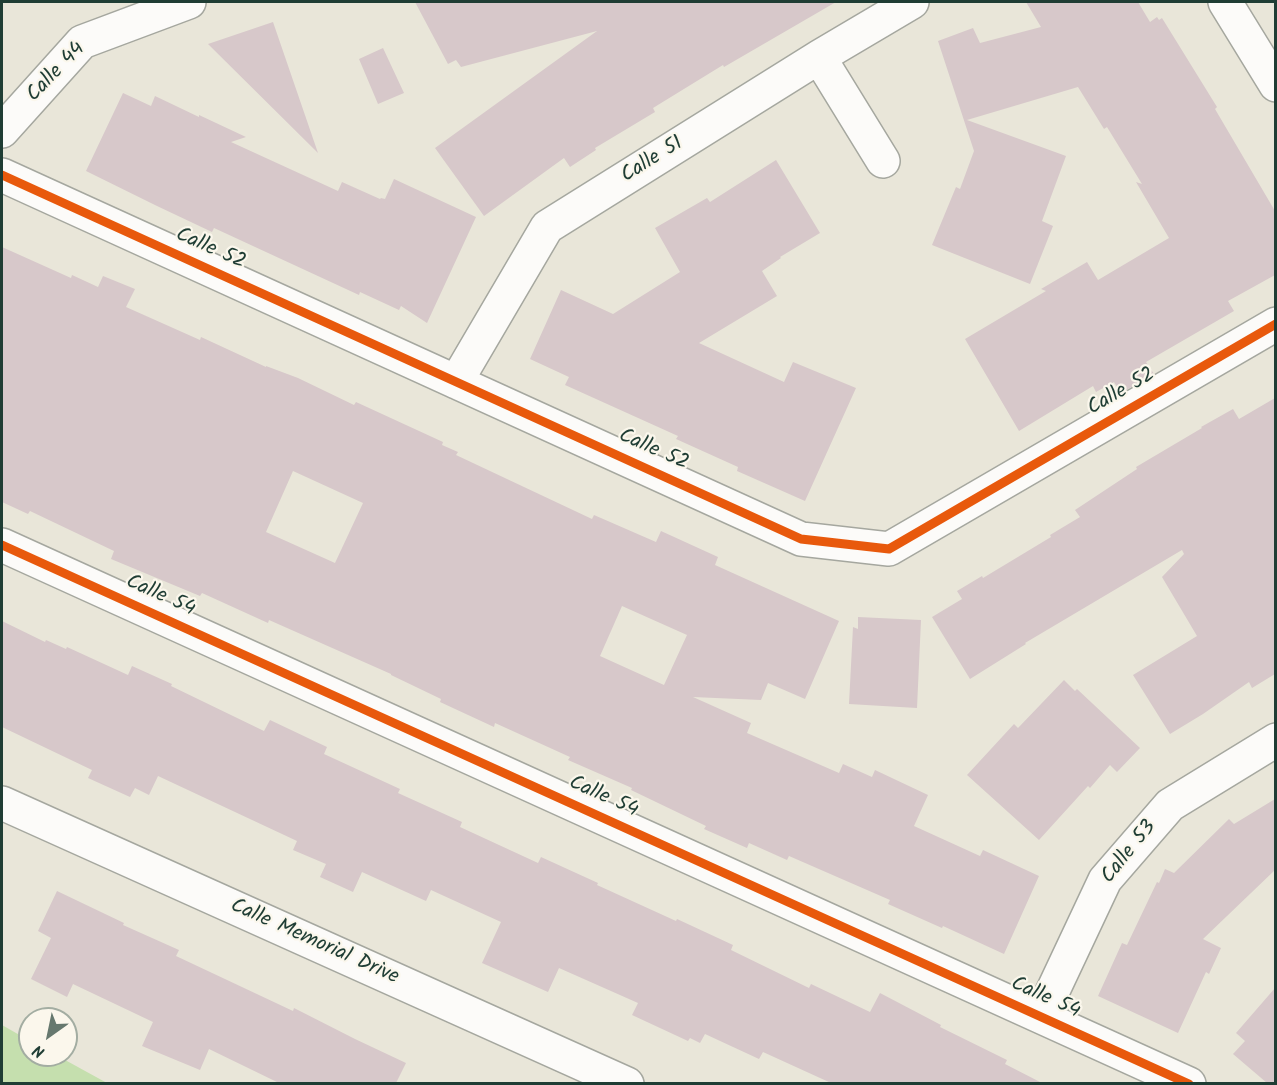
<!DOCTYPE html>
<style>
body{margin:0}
#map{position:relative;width:1277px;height:1085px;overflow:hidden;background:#e9e6d9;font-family:Kalam,sans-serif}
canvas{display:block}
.frame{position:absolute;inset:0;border:3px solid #1f3d34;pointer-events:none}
.north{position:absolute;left:18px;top:1007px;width:60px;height:60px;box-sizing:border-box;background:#fbf7ec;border:2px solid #a3ada2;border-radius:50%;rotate:213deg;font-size:16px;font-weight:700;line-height:24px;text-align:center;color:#1f3d34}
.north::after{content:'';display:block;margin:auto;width:21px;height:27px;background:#66786e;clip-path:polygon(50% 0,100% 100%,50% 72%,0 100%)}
</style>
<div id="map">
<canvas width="1277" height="1085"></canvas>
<div class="frame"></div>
<div class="north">N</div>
</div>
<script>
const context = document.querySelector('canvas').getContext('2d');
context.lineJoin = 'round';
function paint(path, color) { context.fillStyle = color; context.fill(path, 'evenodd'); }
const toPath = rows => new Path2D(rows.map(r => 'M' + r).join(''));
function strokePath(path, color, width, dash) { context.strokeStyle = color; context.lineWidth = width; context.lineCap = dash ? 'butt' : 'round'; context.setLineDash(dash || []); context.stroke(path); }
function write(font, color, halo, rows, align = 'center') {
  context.font = font + ' Kalam,sans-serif'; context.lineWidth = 4.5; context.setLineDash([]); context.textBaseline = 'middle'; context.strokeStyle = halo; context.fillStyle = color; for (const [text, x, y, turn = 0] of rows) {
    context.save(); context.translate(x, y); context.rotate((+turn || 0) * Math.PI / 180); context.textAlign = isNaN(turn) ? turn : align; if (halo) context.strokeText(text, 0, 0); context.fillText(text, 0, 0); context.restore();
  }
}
const green = toPath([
 [2,1025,30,1041,30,1055,56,1055,107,1083,2,1083]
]);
const building = toPath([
 [415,2,836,2,724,67,723,65,653,108,655,112,595,148,596,150,570,167,564,158,484,216,435,148,597,31,461,67,456,60,448,64],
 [1026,2,1138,2,1150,22,1157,17,1159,20,1162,18,1217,107,1215,109,1275,211,1275,275,1228,301,1234,311,1146,362,1154,374,1121,393,1114,382,1096,392,1093,386,1019,431,965,339,1046,291,1041,289,1087,262,1098,280,1169,238,1136,182,1142,184,1107,127,1104,129,1078,87,967,120,1066,156,1042,221,1053,226,1030,284,932,245,956,187,960,189,974,151,938,41,973,28,980,43,1041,27],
 [273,22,318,153,208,44],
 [383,48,404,93,378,104,359,59],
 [123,93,151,106,155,96,199,117,199,115,246,137,231,142,338,191,342,182,380,199,381,198,385,199,394,179,476,217,427,323,401,306,399,310,360,292,359,295,214,228,212,232,157,206,86,171],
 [776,160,820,233,780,257,781,258,762,271,777,296,699,343,784,382,793,362,856,388,805,501,737,471,738,467,676,439,678,436,565,385,569,377,530,359,561,290,613,314,680,272,655,228,707,198,710,202],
 [2,247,71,278,72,275,98,287,103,276,135,289,126,307,200,340,201,337,266,367,266,366,298,378,354,405,356,402,443,442,442,445,458,452,456,455,592,519,594,515,656,542,661,531,718,557,715,565,839,621,805,699,768,683,761,700,693,697,751,723,747,733,839,773,843,764,872,777,875,770,928,795,914,826,980,856,983,850,1039,876,1004,954,943,926,942,928,888,904,890,900,789,856,787,860,749,843,747,848,704,829,706,826,631,790,632,788,568,760,570,757,495,723,494,727,440,702,441,699,391,675,391,674,269,620,268,623,202,593,200,596,111,559,114,551,30,511,28,514,2,502],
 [293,471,363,503,335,563,266,532],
 [622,606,687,635,664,685,600,656],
 [1275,398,1275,674,1252,688,1249,682,1203,714,1170,734,1133,675,1197,636,1162,577,1184,554,1182,550,1025,643,1026,644,970,679,932,617,962,599,957,591,982,576,983,578,1051,537,1050,535,1080,517,1075,510,1137,469,1136,467,1202,428,1201,427,1233,409,1239,419],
 [858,617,921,620,917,708,849,704,853,627,858,629],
 [2,621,45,642,46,640,66,649,67,647,128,675,132,666,172,684,171,686,264,731,270,720,327,747,324,754,400,789,398,793,462,822,460,827,538,863,541,857,598,883,597,885,676,921,677,919,733,945,731,950,809,988,811,984,870,1012,880,993,941,1025,940,1027,1007,1060,1005,1064,1042,1083,831,1083,763,1052,759,1059,705,1034,700,1043,690,1038,688,1041,632,1015,638,1003,559,968,548,992,482,963,501,922,431,890,426,901,362,872,353,892,320,877,326,864,293,850,297,841,158,776,149,795,135,788,130,797,88,778,92,770,2,727],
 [1064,680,1075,691,1077,689,1140,748,1117,772,1110,765,1090,788,1088,786,1039,840,967,775,1014,724,1018,728],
 [1275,799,1275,870,1203,939,1221,948,1209,974,1206,972,1178,1033,1098,996,1122,943,1127,945,1157,882,1159,883,1165,869,1174,873,1229,819,1234,824],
 [57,891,124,923,123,925,179,950,176,956,293,1011,294,1008,355,1039,406,1063,396,1083,279,1083,209,1049,200,1070,142,1046,153,1022,73,984,67,997,31,979,51,938,38,931],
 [1275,988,1275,1083,1267,1083,1233,1054,1245,1041,1236,1033]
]);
const minor = toPath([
 [1225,2,1276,85],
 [819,57,883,161],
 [2,131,82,42,189,2],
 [2,175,801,539,889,549,1276,324],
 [456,382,547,227,819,57,912,2],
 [2,545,1189,1084],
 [2,803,627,1084],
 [1041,1016,1105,880,1170,805,1276,740]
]);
const cycleway = toPath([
 [2,175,801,539,889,549,1276,324],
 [2,545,1189,1084]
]);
const streetNames = [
 ["Calle 44",57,73,-46],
 ["Calle 51",653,161,-32],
 ["Calle 52",210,250,24],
 ["Calle 52",1122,393,-30],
 ["Calle 52",653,451,24],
 ["Calle 54",160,597,24],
 ["Calle 54",603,798,24],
 ["Calle 53",1130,853,-51],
 ["Calle Memorial Drive",314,943,24],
 ["Calle 54",1045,999,24]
];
paint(green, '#c5dfae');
paint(building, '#d7c8ca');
strokePath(minor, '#a5a79f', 36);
strokePath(minor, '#fcfbf9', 33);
strokePath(cycleway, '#e8590c', 9);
write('21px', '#1f3d34', '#fbf7ec', streetNames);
</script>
